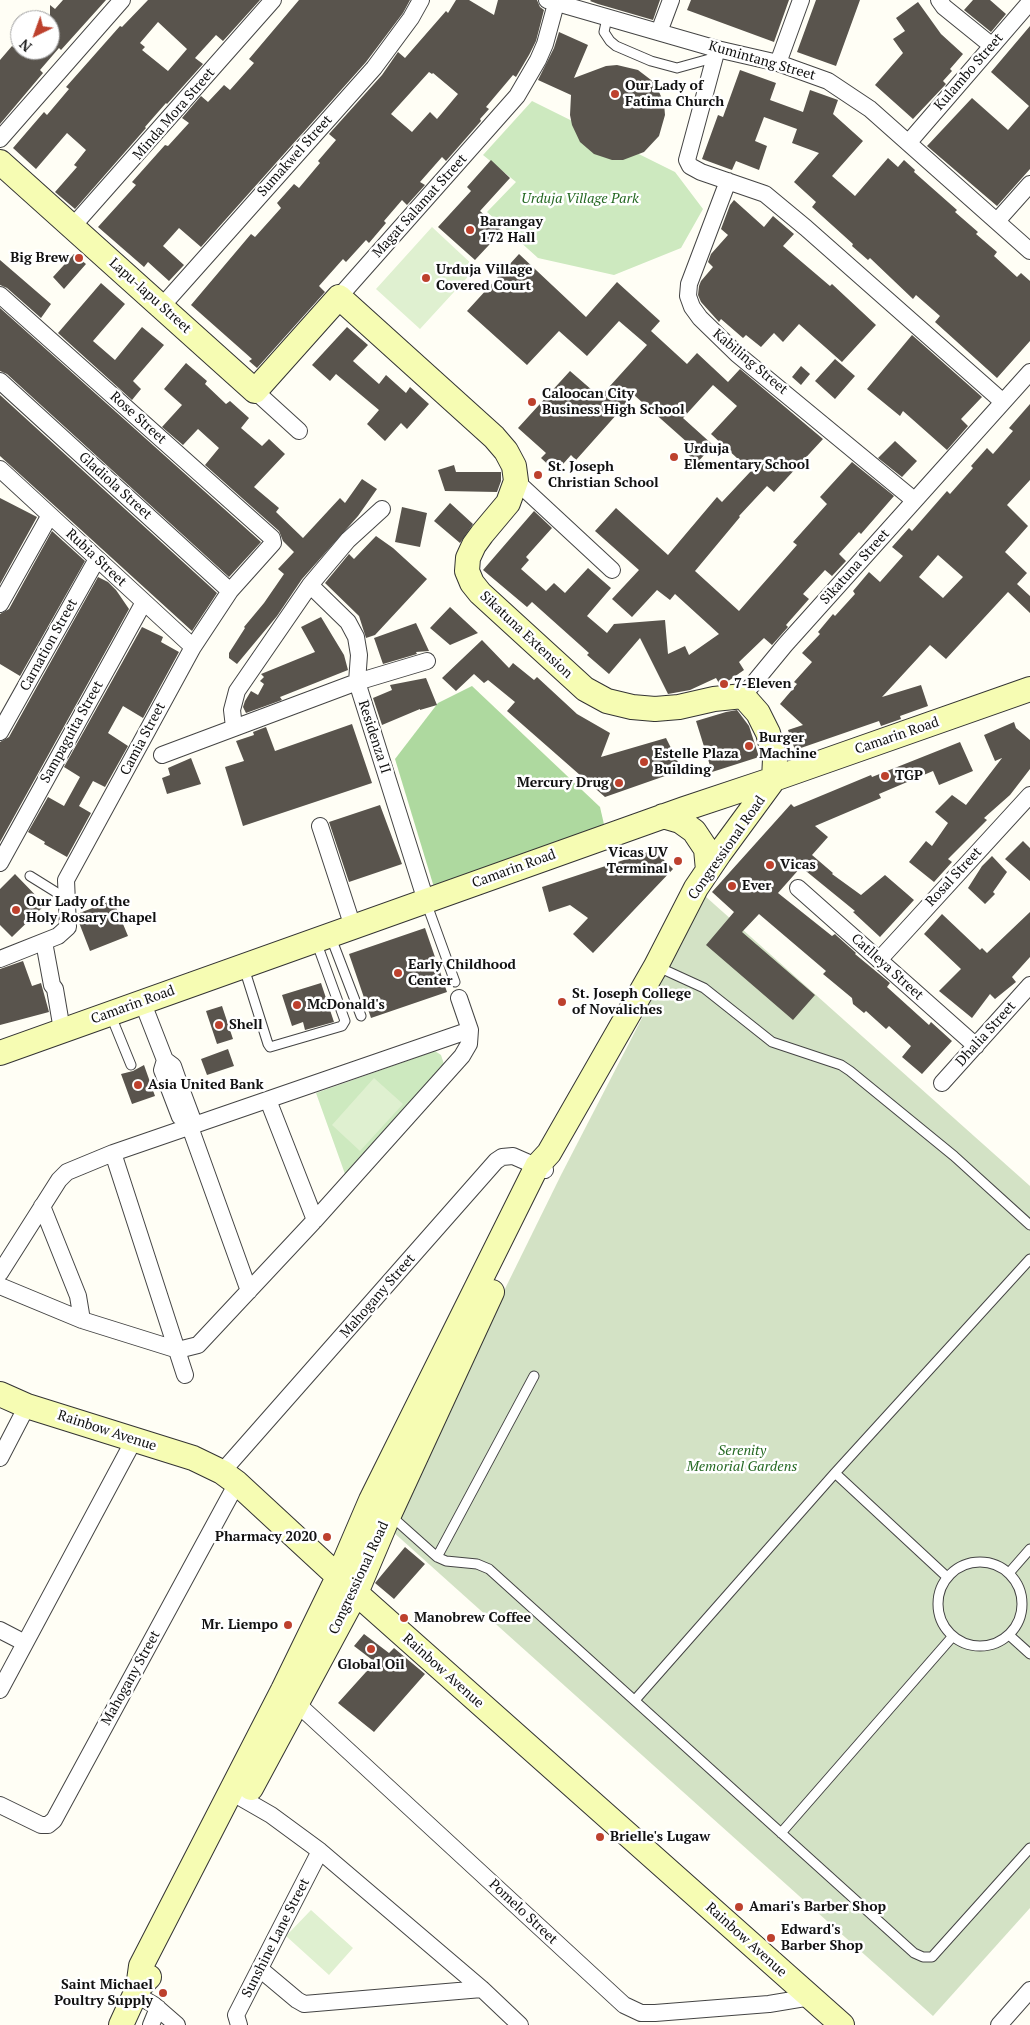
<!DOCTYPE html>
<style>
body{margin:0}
#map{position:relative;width:1030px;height:2025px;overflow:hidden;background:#fffef5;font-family:"PT Serif",serif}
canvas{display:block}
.north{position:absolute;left:10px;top:10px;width:50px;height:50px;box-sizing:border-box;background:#fff;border:1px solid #a0a0a0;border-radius:50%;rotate:222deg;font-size:14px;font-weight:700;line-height:20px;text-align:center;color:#111}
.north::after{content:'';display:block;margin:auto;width:18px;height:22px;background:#bd412d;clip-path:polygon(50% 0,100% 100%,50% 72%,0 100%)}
</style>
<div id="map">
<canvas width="1030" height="2025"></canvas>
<div class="north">N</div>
</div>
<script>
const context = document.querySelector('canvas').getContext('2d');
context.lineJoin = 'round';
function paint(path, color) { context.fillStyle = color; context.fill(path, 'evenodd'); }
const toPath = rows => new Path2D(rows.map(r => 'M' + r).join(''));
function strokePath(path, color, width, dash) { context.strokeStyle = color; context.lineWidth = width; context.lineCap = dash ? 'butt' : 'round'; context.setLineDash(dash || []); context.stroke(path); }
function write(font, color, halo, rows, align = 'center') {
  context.font = font + ' "PT Serif",serif'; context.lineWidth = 5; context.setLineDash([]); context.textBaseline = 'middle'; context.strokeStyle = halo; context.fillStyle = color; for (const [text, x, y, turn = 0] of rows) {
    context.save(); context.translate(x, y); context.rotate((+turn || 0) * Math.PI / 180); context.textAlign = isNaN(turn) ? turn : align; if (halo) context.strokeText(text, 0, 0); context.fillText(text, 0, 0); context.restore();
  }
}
const green = toPath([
 [532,101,675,172,703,209,681,248,614,275,538,258,487,212,516,182,483,155],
 [435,1051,441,1055,444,1064,345,1174,316,1093]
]);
const forest = toPath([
 [472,686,600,807,606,833,436,894,395,759,438,703]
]);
const cemetery = toPath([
 [705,896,1030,1186,1030,1908,933,2016,392,1531,468,1364,561,1175]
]);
const pitch = toPath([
 [432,227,476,268,420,329,376,289],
 [374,1078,403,1104,360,1151,332,1125],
 [311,1910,353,1948,329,1975,286,1936]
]);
const building = toPath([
 [63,0,106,0,61,50,59,48,40,70,43,73,0,124,0,60,12,46,18,51,50,50,50,5,55,9],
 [148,0,260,0,223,41,216,35,195,58,203,64,167,104,166,103,145,127,146,128,75,209,55,192,77,167,74,165,86,150,67,133,36,169,13,148,44,112,47,115,69,89,66,87,120,26,122,27],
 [158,22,187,49,168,71,142,50,145,47,140,43],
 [299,0,410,0,403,13,366,62,201,247,179,228,163,246,184,265,169,281,148,262,144,267,98,227,136,185,132,182,165,145,168,146,189,123,182,118,201,96,208,102,224,85,230,90,254,63,249,59],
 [456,0,469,0,494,15,498,0,537,0,540,7,544,10,536,41,529,55,516,77,513,75,486,107,489,109,480,119,481,121,446,161,442,157,420,182,425,185,407,205,402,200,384,221,386,223,369,243,366,240,346,262,343,259,319,286,325,292,257,368,249,361,252,359,191,305,251,234,255,237,281,208,277,203,294,184,299,188,320,163,318,161,336,140,329,134,382,75,398,52,405,58,446,11,448,13],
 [429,72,432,74,433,73,458,94,437,119,430,112,412,132,391,114],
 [591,0,660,0,653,20,598,4,590,1],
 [691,0,789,0,774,42,687,10],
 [816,0,860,0,836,66,797,52],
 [973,0,990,0,1006,14,991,32,964,10],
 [918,2,941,34,963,54,950,69,952,71,943,81,946,84,913,119,875,85,903,53,893,39,905,31,896,18],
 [1030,26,1030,169,997,206,927,146,972,98,1008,130,1029,106,991,72],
 [559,32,588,45,574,78,606,66,617,65,638,70,655,83,664,103,665,115,659,136,644,152,623,160,612,160,594,154,580,142,572,125,570,115,571,95,538,80,554,48],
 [740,70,776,83,770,100,803,112,810,90,838,100,833,114,863,141,832,176,855,196,888,158,898,167,904,160,915,170,914,172,957,210,955,212,978,232,976,234,997,252,994,256,1017,277,1021,273,1030,281,1030,341,997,378,935,322,940,316,916,295,913,299,870,258,868,260,852,246,853,244,812,207,816,202,794,182,819,153,792,143,797,129,764,117,755,141,767,146,759,170,736,161,732,170,702,159,718,115,723,117],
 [491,160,510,178,480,211,502,231,475,260,438,227,471,191,467,187],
 [734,200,764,227,773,216,794,234,783,246,830,286,832,284,876,325,842,362,799,324,783,342,774,333,761,347,746,335,743,338,721,319,719,322,701,302,698,295,699,286,701,281,713,267,708,262,711,254,728,235,721,229,730,205],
 [74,254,86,264,64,289,53,277],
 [519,254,586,317,617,282,660,321,651,331,687,364,697,353,728,382,740,369,823,439,774,492,767,486,739,516,740,517,695,571,739,611,797,545,793,542,827,504,820,497,852,462,894,496,861,534,859,532,839,554,846,561,832,576,825,570,803,594,809,599,786,625,788,627,772,645,764,638,739,662,744,670,724,684,720,685,716,678,690,690,668,694,640,638,609,674,587,655,589,653,532,602,527,607,483,570,534,511,552,528,526,557,529,560,521,569,546,591,554,583,565,593,588,568,611,588,587,616,607,633,614,624,665,620,668,654,685,646,689,655,719,634,675,594,670,600,657,590,632,617,612,599,639,570,595,531,616,508,668,555,717,497,722,502,751,471,711,434,737,406,713,385,683,418,713,445,697,463,683,450,688,443,634,395,576,460,571,455,556,472,541,458,546,453,518,428,570,371,600,397,647,345,619,321,587,356,559,331,527,365,467,311],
 [0,260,51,304,41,318,7,288,0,285],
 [101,283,125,304,93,341,115,360,142,327,164,345,133,381,141,389,132,400,58,333],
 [0,308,261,542,229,577,7,374,0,371],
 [347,327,368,345,353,361,379,384,386,375,406,393,410,387,429,404,407,429,401,423,385,441,367,424,379,410,336,374,330,381,312,365],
 [912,335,982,397,961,419,968,426,947,450,903,411,900,416,867,389],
 [835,359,855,376,835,399,815,381],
 [186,363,207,381,205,384,226,404,230,401,249,418,241,428,262,446,269,439,285,454,254,487,279,508,276,512,303,538,340,498,345,503,362,479,377,489,358,516,302,579,277,616,237,664,229,658,229,653,245,628,244,627,264,603,284,574,278,569,294,552,283,541,279,531,205,465,219,448,198,429,183,445,162,427,182,405,164,389],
 [801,366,810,374,801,385,792,377],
 [0,395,217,593,192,631,0,456],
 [1030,404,1030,480,1007,505,1028,526,1005,552,1027,573,1017,584,1030,596,1030,613,1008,592,946,659,930,645,882,697,921,685,928,706,900,716,901,719,881,726,879,721,795,750,788,730,803,725,780,704,797,684,794,682,812,662,802,653,820,634,818,632,833,614,835,616,855,594,853,591,869,572,880,582,903,556,892,547,909,528,912,531,947,491,950,494,973,468,971,466,987,448,993,454,1013,431,1009,428],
 [938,555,963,577,943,598,919,577],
 [895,441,917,461,902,477,878,458],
 [454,465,456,472,501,472,501,481,497,492,445,491,438,470],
 [0,498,37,517,0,584],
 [450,503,473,524,460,543,434,521],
 [402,507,427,513,420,547,395,542],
 [52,531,85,561,20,676,0,664,0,614,9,609],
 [376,536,393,548,427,579,375,635,366,638,359,616,325,583,349,554,354,559],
 [98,577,108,582,116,590,129,609,0,842,0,742,9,737],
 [450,607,478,633,450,645,430,628],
 [321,617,344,655,348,670,280,697,282,700,246,713,243,707,245,701,251,691,258,695,264,684,260,681,264,677,261,674,315,652,301,627],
 [416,623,429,651,416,652,417,654,383,664,374,638],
 [142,627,163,637,161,642,179,652,143,718,123,706,108,733,128,746,105,787,93,781,79,806,91,813,67,857,44,844,45,842,28,832,48,797,64,806,80,777,64,767],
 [482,640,509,668,513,663,534,680,537,677,577,714,610,733,601,757,666,738,682,770,605,797,507,711,515,702,488,680,484,683,474,674,456,691,442,678],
 [426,678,437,705,420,710,420,709,382,725,373,698,392,690,390,685],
 [737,710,749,726,759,757,712,772,696,721,726,712],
 [1014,722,1016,728,1030,740,1030,769,1010,795,984,818,987,820,948,859,952,862,934,882,909,862,926,841,932,846,948,823,935,812,952,795,966,805,1002,758,995,761,984,735],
 [352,724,372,783,243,826,225,767,244,761,236,741,254,735,253,732,266,727,275,751],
 [960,742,973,771,939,785,933,771,879,794,881,798,815,826,828,837,812,855,833,873,832,874,861,895,885,875,914,900,880,937,853,912,855,911,801,867,778,893,832,936,835,934,837,936,856,953,855,954,890,983,887,987,929,1025,931,1022,952,1041,922,1074,902,1057,911,1046,889,1026,886,1029,866,1011,864,1013,853,1004,852,998,823,974,826,971,759,914,742,932,815,995,793,1020,706,945,734,912,712,892,791,804,794,807,871,775,872,777],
 [191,758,201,784,167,794,162,778,170,775,168,768],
 [380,805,402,864,349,882,329,822],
 [1023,841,1030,848,1030,881,1005,859],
 [654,850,673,869,593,953,573,934,588,918,570,905,549,912,542,887],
 [992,856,1007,872,993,892,995,894,985,904,968,888,982,866],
 [15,874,45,905,12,937,0,925,0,889],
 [113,900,128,936,90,951,78,920,77,914],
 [1030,912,1030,957,1012,977,1016,982,995,999,990,994,972,1018,939,991,961,969,924,934,942,914,980,950,982,948,987,953],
 [425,928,447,992,371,1018,349,954],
 [23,961,32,986,41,983,49,1012,0,1025,0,969],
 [321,983,334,1022,305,1030,303,1022,292,1026,282,995],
 [222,1006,233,1039,217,1044,206,1011],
 [228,1049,234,1066,207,1075,201,1059],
 [144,1065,155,1096,132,1104,121,1074,133,1071],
 [405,1547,425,1564,394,1599,375,1583],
 [364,1634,389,1653,394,1648,425,1674,374,1732,338,1703,375,1662,354,1646]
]);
const lane = toPath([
 [607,18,604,32,610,41,616,46,651,61,677,68,713,58],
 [30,876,67,899],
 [426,902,455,982],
 [330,935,361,1016],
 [656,966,704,988,772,1042,841,1065,850,1071,954,1156,1030,1225],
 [244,968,268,1044,270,1047,342,1026,345,1021,316,941],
 [111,1016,131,1065],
 [835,1473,947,1577],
 [390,1515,437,1557,446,1561,477,1564,489,1569,914,1953,923,1957,932,1957,1030,1848],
 [437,1557,534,1376],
 '938 1604a42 42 0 1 1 84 0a42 42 0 1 1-84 0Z',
 [1009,1573,1030,1549],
 [1009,1635,1030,1654],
 [635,1700,835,1473,1030,1259],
 [781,1833,953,1636]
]);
const street = toPath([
 [547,0,717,49,778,63,828,81,870,109,1030,251],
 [939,0,944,7,991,45],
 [659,32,671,0],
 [717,49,687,160,690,166,701,172,765,194,806,228,1003,402],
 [778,63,801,0],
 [0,139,122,0],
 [909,142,1030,2],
 [728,181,689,284,688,296,692,307,700,318,737,354,914,500],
 [997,221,1030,184],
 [73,226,273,0],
 [0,295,272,538,273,543,230,591,193,647,66,880,68,927,58,936,0,959],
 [339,297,517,96,538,60,545,44,557,0],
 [162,306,374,68,411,18,421,0],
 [0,381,230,591],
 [255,391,299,431],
 [0,469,193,647],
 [516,481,612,570],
 [310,585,348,622,356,637,359,655,357,682,426,901],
 [0,604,50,515],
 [743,696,785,645,1030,372],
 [234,727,232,710,237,691,310,585,348,540,382,509],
 [0,732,97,559],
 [162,755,357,682,427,661],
 [320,826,353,927],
 [0,863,144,602],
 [798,888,976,1046],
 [44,942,52,985,55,989,62,1030],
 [879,960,1030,795],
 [142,1001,165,1060,173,1066,180,1086,192,1118,190,1127,249,1291],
 [165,1060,162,1070,180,1117],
 [942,1083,1030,985],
 [268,1100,315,1220],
 [113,1153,185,1375],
 [42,1206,78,1296,82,1320],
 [0,1273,59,1180,67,1172,113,1153,470,1030],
 [0,1286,82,1320,178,1350,198,1345,315,1220,462,1056,469,1044,470,1030,459,998],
 [0,1458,27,1406],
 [222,1472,496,1161,502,1157,513,1156,545,1170],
 [0,1630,25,1643],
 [0,1690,134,1440],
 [291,1698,624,2005,641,2013,655,2013,769,2004,811,1997],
 [231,1792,271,1815,320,1851,482,1989,520,2025],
 [0,1805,41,1825,48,1825,54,1820,237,1483],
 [260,1969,297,2000,304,2004,482,1989],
 [135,1994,154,2005,177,2025],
 [151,2025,158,2008],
 [239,2025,236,2015,320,1851],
 [999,2025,1030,1990]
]);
const secondary = toPath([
 [0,162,255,391,339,297,494,437,506,451,514,466,516,481,508,503,482,534,474,545,468,558,467,571,472,583,480,593,585,689,607,701,632,707,655,709,679,707,714,699,743,696,758,713,768,733,775,759,774,779],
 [663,816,680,821,694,831,706,849,708,870],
 [0,1053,684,809,774,779,1030,689],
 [0,1394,27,1406,193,1458,222,1472,237,1483,356,1593,842,2025],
 [251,1788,356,1593,389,1515,492,1292],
 [138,1988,141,1966,283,1690,338,1577,371,1500,537,1166,549,1153,656,966,696,888,719,854,774,779],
 [121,2025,138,1988,149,1977]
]);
const markers = [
 [615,94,5,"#bd412d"],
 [470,230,5,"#bd412d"],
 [79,258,5,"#bd412d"],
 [426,278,5,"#bd412d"],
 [532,402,5,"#bd412d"],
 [674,457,5,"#bd412d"],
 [538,475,5,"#bd412d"],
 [724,684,5,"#bd412d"],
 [749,746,5,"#bd412d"],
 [644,762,5,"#bd412d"],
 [885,776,5,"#bd412d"],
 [619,783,5,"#bd412d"],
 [678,861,5,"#bd412d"],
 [770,865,5,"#bd412d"],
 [732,886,5,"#bd412d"],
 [16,910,5,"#bd412d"],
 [398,973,5,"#bd412d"],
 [562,1002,5,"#bd412d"],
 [297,1005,5,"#bd412d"],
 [219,1025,5,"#bd412d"],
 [138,1085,5,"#bd412d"],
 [327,1537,5,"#bd412d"],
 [404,1618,5,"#bd412d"],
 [288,1625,5,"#bd412d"],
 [371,1649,5,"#bd412d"],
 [600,1837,5,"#bd412d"],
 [739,1907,5,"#bd412d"],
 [771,1938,5,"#bd412d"],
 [163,1993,5,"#bd412d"]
];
const streetNames = [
 ["Kumintang Street",762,61,16],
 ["Kulambo Street",969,72,-49],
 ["Minda Mora Street",174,114,-49],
 ["Sumakwel Street",295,156,-48],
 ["Magat Salamat Street",420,206,-48],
 ["Lapu-lapu Street",150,296,42],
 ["Kabiling Street",750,362,40],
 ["Rose Street",138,418,42],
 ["Gladiola Street",115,486,42],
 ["Rubia Street",96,558,43],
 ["Sikatuna Street",855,567,-48],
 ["Sikatuna Extension",526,635,43],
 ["Carnation Street",49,645,-61],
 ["Sampaguita Street",72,732,-61],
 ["Camarin Road",897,736,-19],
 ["Residenza II",374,737,72],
 ["Camia Street",143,739,-62],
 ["Congressional Road",727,848,-55],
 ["Camarin Road",514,869,-20],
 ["Rosal Street",954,877,-47],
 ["Catlleya Street",887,967,42],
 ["Camarin Road",133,1005,-20],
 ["Dhalia Street",986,1034,-48],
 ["Mahogany Street",378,1296,-49],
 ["Rainbow Avenue",107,1431,18],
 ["Congressional Road",359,1578,-65],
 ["Rainbow Avenue",443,1671,42],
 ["Mahogany Street",131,1678,-61],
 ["Pomelo Street",523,1912,43],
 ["Sunshine Lane Street",276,1938,-63],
 ["Rainbow Avenue",746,1940,42]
];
const poiNames = [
 ["Our Lady of",625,86],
 ["Fatima Church",625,102],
 ["Barangay",480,222],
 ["172 Hall",480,238],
 ["Big Brew",69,258,"right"],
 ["Urduja Village",436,270],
 ["Covered Court",436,286],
 ["Caloocan City",542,394],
 ["Business High School",542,410],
 ["Urduja",684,449],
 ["Elementary School",684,465],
 ["St. Joseph",548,467],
 ["Christian School",548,483],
 ["7-Eleven",734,684],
 ["Burger",759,738],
 ["Machine",759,754],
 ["Estelle Plaza",654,754],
 ["Building",654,770],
 ["TGP",895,776],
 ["Mercury Drug",609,783,"right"],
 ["Vicas UV",668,853,"right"],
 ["Terminal",668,869,"right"],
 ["Vicas",780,865],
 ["Ever",742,886],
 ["Our Lady of the",26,902],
 ["Holy Rosary Chapel",26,918],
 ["Early Childhood",408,965],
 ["Center",408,981],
 ["St. Joseph College",572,994],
 ["of Novaliches",572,1010],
 ["McDonald's",307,1005],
 ["Shell",229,1025],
 ["Asia United Bank",148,1085],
 ["Pharmacy 2020",317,1537,"right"],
 ["Manobrew Coffee",414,1618],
 ["Mr. Liempo",278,1625,"right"],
 ["Global Oil",371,1665,"center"],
 ["Brielle's Lugaw",610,1837],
 ["Amari's Barber Shop",749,1907],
 ["Edward's",781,1930],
 ["Barber Shop",781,1946],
 ["Saint Michael",153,1985,"right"],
 ["Poultry Supply",153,2001,"right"]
];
const parkNames = [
 ["Urduja Village Park",580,199],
 ["Serenity",742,1451],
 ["Memorial Gardens",742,1467]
];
paint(green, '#cde9bf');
paint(forest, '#aed99f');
paint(cemetery, '#d3e2c5');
paint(pitch, '#dff0d0');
paint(building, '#59544d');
strokePath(lane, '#444', 11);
strokePath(street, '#444', 18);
strokePath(secondary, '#333', 26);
strokePath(lane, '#fff', 9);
strokePath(street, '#fff', 16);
strokePath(secondary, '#f6fcb3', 24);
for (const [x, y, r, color] of markers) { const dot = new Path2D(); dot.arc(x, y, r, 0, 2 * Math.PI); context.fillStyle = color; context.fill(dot); strokePath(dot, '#fff', 2); }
write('14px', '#111', '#fff', streetNames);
write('bold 14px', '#111', '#fff', poiNames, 'left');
write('italic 14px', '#246822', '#fff', parkNames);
</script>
